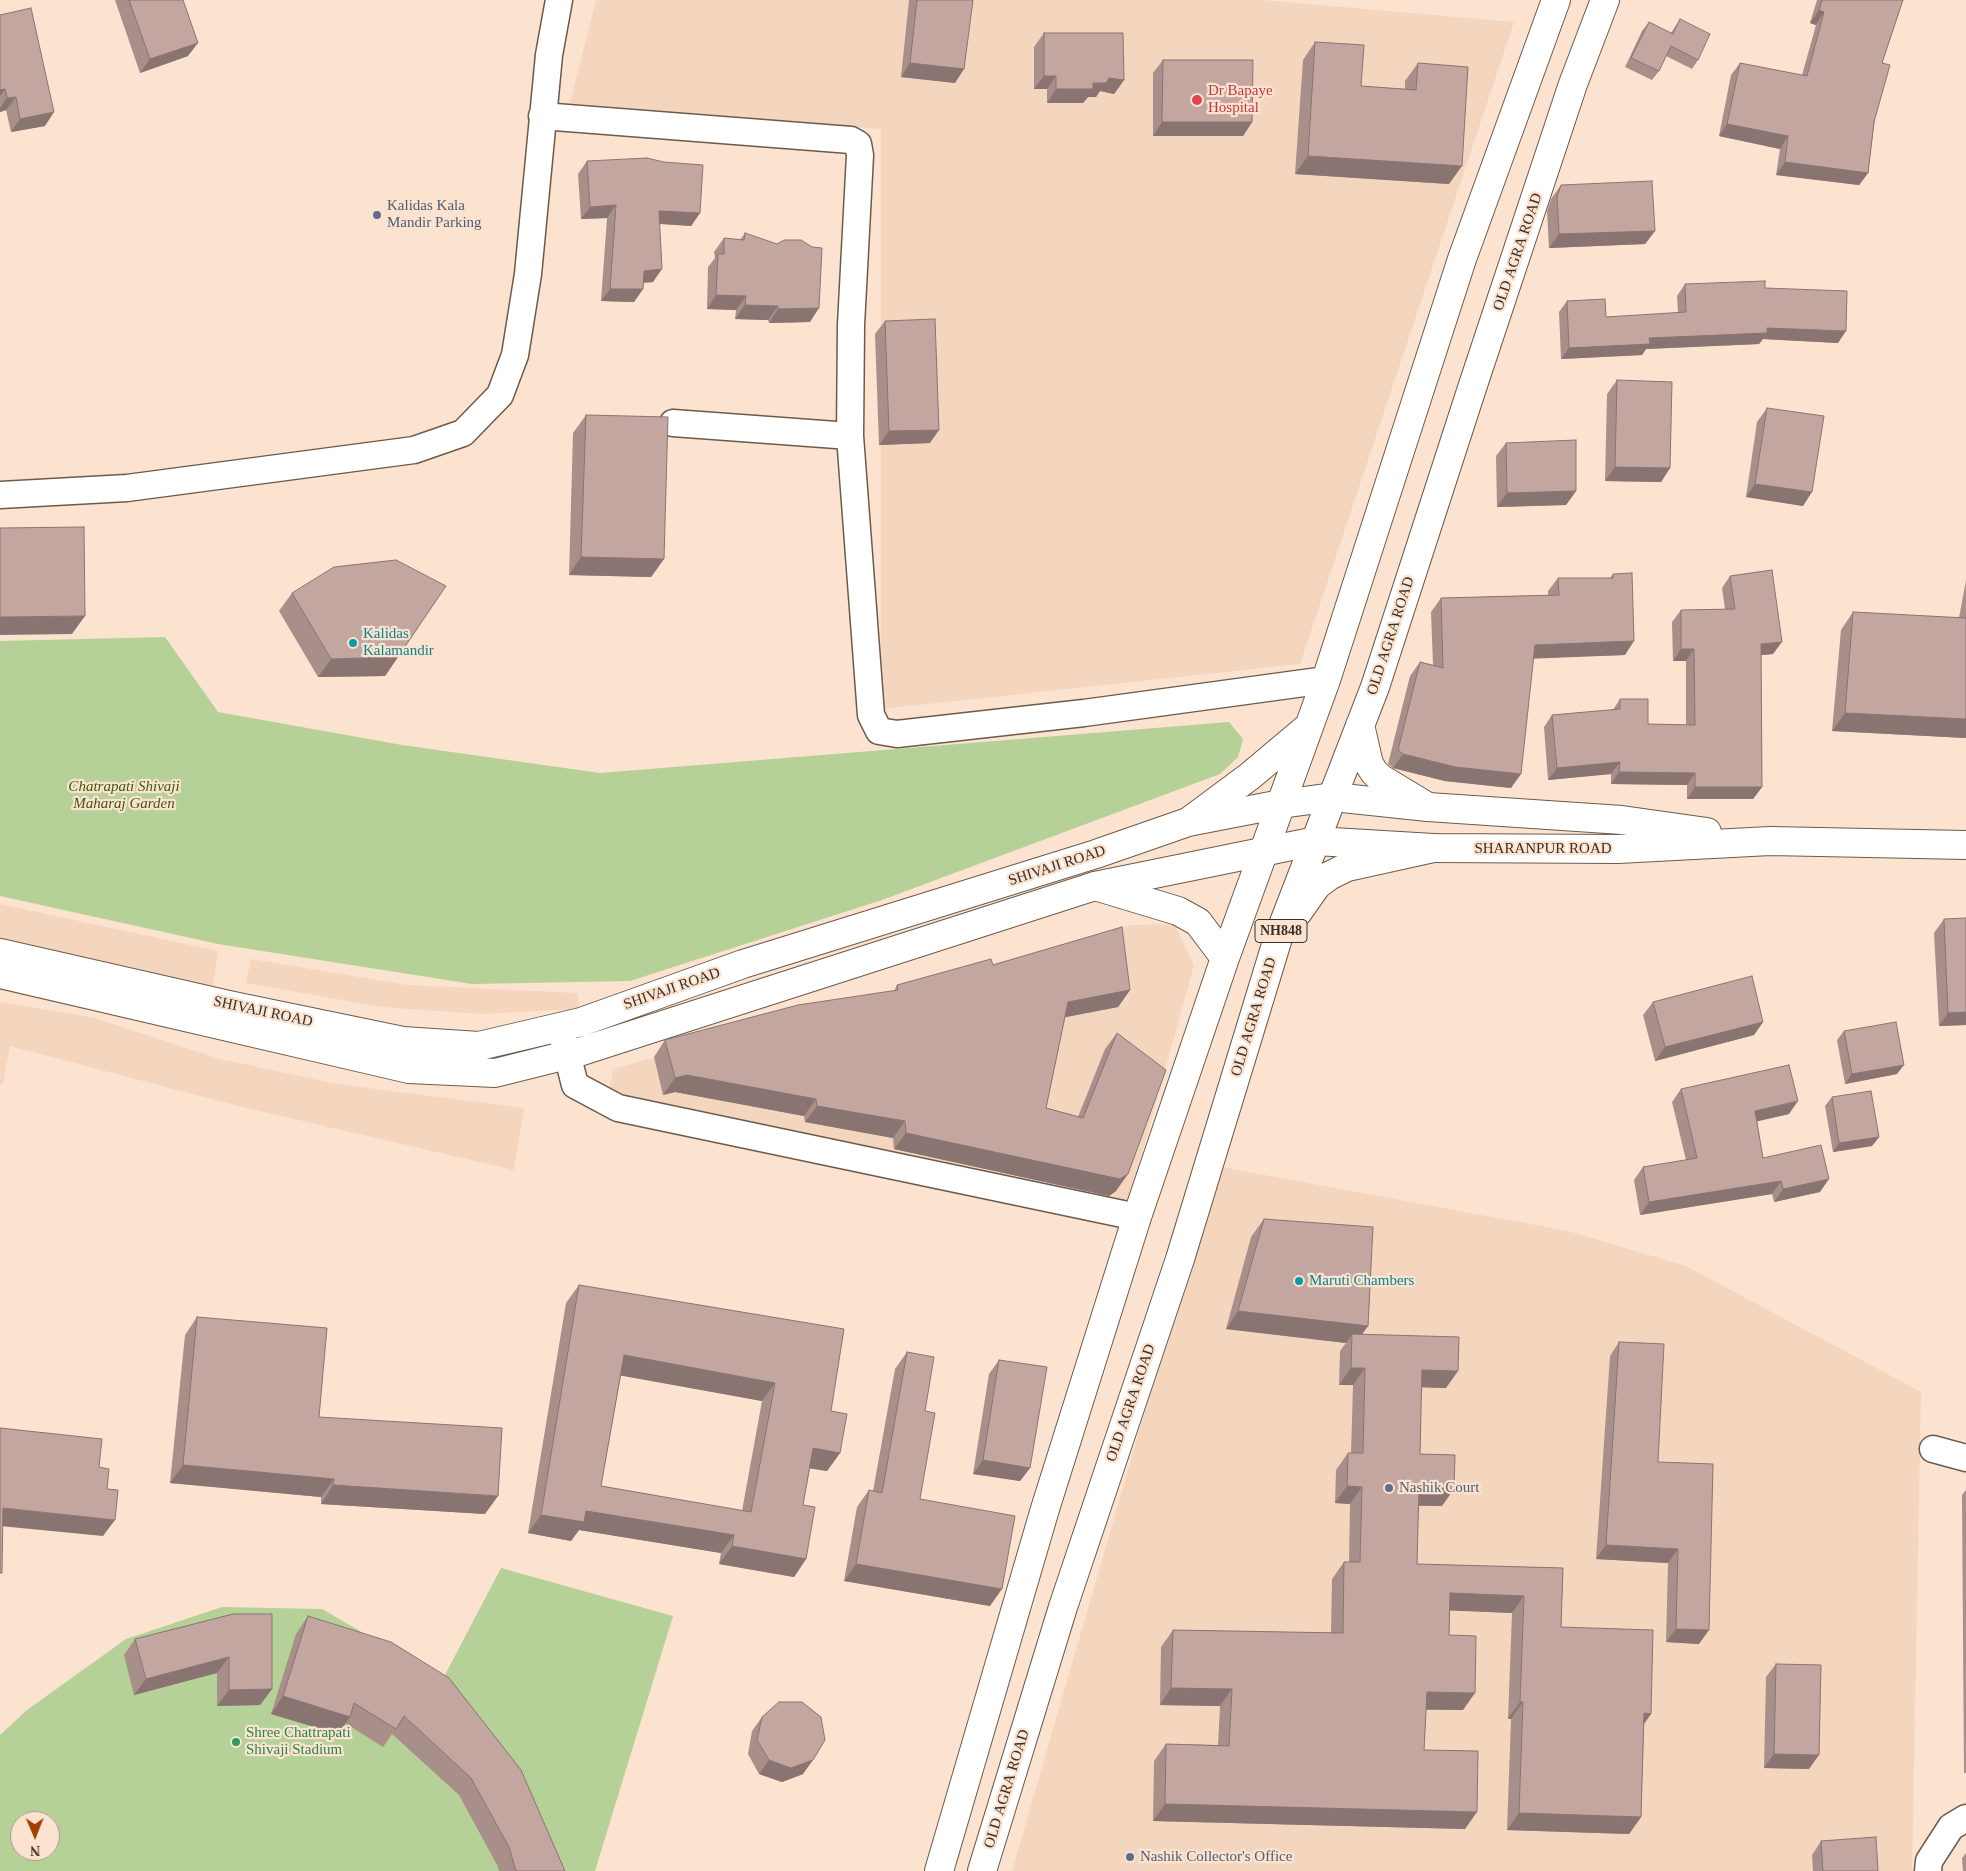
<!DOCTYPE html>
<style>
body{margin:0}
#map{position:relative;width:1966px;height:1871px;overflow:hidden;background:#fbe3d0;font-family:Georgia,serif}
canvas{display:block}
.north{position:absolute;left:10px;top:1811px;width:50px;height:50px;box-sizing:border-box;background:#fbe3d0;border:1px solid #ad9b8d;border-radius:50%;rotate:179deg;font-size:14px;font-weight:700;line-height:20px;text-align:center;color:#393028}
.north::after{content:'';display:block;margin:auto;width:18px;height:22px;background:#a24000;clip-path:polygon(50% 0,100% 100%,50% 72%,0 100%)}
</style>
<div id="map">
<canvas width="1966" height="1871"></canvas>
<div class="north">N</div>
</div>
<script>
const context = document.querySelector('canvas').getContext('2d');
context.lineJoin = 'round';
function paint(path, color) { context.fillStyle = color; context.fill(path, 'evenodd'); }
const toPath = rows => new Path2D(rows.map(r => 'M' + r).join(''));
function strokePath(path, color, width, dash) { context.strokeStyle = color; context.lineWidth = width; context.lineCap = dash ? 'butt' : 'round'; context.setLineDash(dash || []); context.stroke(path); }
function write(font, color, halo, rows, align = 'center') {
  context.font = font + ' Georgia,serif'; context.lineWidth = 4.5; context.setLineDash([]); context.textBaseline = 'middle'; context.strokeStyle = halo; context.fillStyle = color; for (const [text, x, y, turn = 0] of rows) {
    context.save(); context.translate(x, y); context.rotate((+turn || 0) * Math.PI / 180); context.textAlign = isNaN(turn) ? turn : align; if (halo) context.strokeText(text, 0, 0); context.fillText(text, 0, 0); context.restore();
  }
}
const built = toPath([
 [596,0,1262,0,1514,22,1300,664,881,709,881,129,570,103],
 [0,904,218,951,213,987,0,939],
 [1174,924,1194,965,1129,1200,607,1099,613,1069,1131,925],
 [251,959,407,985,578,993,579,1009,481,1014,382,1007,246,983],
 [0,1002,95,1018,220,1059,337,1084,524,1108,514,1170,238,1106,10,1046,3,1084,0,1085],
 [1216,1166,1568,1231,1686,1266,1921,1392,1912,1871,1012,1871]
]);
const green = toPath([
 [165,637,218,712,402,745,600,773,1229,722,1243,739,1238,757,1220,774,882,900,630,981,472,984,218,944,0,896,0,641],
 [501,1568,673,1616,595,1871,0,1871,0,1735,27,1710,126,1639,222,1607,322,1609,408,1659,435,1694],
 [20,1821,50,1821,50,1851,20,1851]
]);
const minor = toPath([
 [542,116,851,140,858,144,860,155,851,325,850,436],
 [673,423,850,436,871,715,879,731,897,734,1084,713,1326,680],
 [0,495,127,488,414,450,463,433,500,395,515,355,528,274,549,55,559,0],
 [562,1034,575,1085,618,1108,1137,1217],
 [1933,1449,1966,1458],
 [1928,1871,1929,1861,1951,1827,1966,1818]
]);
const secondary = toPath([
 [0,953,233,1006,403,1041,479,1046,581,1022,743,964,1096,854,1188,822,1281,804,1333,797,1428,807,1622,820,1707,832],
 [0,974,409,1069,495,1073,579,1052,1095,886,1316,841,1433,848,1618,849,1770,841,1966,845]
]);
const trunk = toPath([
 [1360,725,1369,764,1374,772,1380,778,1428,807],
 [1188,822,1250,776,1307,728],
 [1095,886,1178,911,1198,922,1225,958],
 [1298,912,1317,885,1329,876,1347,867,1433,848],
 [939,1871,1045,1509,1137,1217,1225,958,1326,680,1462,259,1556,0],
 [982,1871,1063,1607,1180,1259,1278,938,1375,687,1473,385,1573,84,1605,0]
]);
const wall = toPath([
 [115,0,183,0,188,56,140,73],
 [909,0,973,0,955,83,901,77],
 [1817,0,1903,0,1882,63,1868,173,1859,185,1776,175,1780,149,1719,136,1731,75,1740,63,1802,75,1816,25,1810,23],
 [0,15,45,126,11,132,6,110,0,112],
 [1680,19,1698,60,1692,69,1666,56,1659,71,1652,80,1625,67,1642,31,1649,22,1671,33],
 [1044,33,1124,80,1114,94,1100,91,1096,97,1088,97,1083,103,1047,103,1047,89,1034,89,1034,47],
 [1315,42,1361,86,1405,89,1405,81,1418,63,1449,184,1295,174,1303,60],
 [1163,60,1252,122,1243,136,1153,136,1153,73],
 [587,161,700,213,691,226,659,224,653,282,643,283,643,289,634,302,601,301,607,218,581,219,578,174],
 [1561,185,1655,231,1645,244,1549,248,1547,211,1551,199],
 [745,233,810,322,769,323,768,320,735,319,736,310,707,309,708,267,715,258,714,252,724,238,740,240],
 [1685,284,1765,288,1838,343,1763,339,1759,344,1646,349,1642,355,1561,359,1559,312,1567,301,1606,317,1678,313,1677,296],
 [885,321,930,443,879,445,875,334],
 [1617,380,1670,468,1661,482,1605,481,1607,394],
 [1767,408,1803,506,1746,497,1757,422],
 [586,415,664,559,651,577,569,575,573,433],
 [1506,443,1576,491,1566,505,1497,507,1496,456],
 [1613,574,1625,655,1533,658,1511,788,1445,781,1393,768,1388,764,1410,676,1420,662,1433,665,1431,612,1441,598,1548,595,1548,591,1558,578,1610,578],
 [1730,576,1773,654,1761,655,1762,787,1753,799,1687,799,1687,785,1611,784,1611,774,1548,780,1544,727,1552,715,1613,710,1620,699,1648,724,1686,725,1686,661,1673,661,1672,622,1681,610,1725,609,1722,588],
 [1966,580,1966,738,1832,731,1841,630,1853,612,1959,618],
 [292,593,398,657,385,676,318,677,279,611],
 [1944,919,1966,1025,1939,1026,1934,933],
 [993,965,1130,990,1118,1007,1065,1017,1046,1108,1078,1117,1105,1049,1117,1033,1116,1191,1109,1196,894,1149,893,1138,805,1122,804,1116,675,1092,663,1095,654,1057,665,1040,894,991,897,985],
 [1653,1002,1763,1022,1754,1035,1655,1061,1643,1015],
 [1844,1031,1897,1074,1845,1084,1837,1040],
 [1681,1089,1789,1114,1757,1121,1763,1158,1820,1192,1774,1202,1772,1194,1640,1215,1634,1180,1643,1167,1686,1160,1672,1102],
 [1832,1097,1879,1137,1872,1146,1833,1152,1825,1106],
 [1264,1219,1368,1326,1362,1334,1446,1388,1421,1387,1420,1454,1442,1506,1418,1506,1417,1564,1563,1568,1561,1627,1651,1714,1644,1723,1641,1817,1629,1834,1507,1830,1511,1719,1508,1719,1512,1613,1450,1610,1449,1635,1463,1710,1426,1710,1424,1750,1465,1829,1153,1821,1154,1761,1166,1744,1218,1745,1220,1706,1160,1705,1161,1647,1173,1630,1331,1633,1332,1579,1344,1562,1349,1562,1350,1504,1335,1503,1336,1470,1348,1453,1351,1453,1353,1385,1339,1385,1340,1351,1346,1343,1226,1329,1251,1237],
 [579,1285,831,1411,840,1453,827,1471,810,1468,803,1505,806,1559,794,1577,719,1564,721,1553,579,1530,571,1541,528,1533,566,1303],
 [621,1375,762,1401,742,1511,601,1486],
 [197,1317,319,1417,485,1514,321,1504,321,1497,170,1483,185,1335],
 [1619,1342,1658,1462,1699,1644,1666,1642,1668,1563,1596,1559,1610,1356],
 [907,1352,925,1411,920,1499,990,1606,844,1581,857,1507,869,1490,873,1491,895,1369],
 [999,1360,1030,1468,1020,1481,973,1474,989,1374],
 [1966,1490,1966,1773,1964,1773,1962,1495],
 [233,1614,272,1689,260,1705,217,1706,217,1673,134,1695,124,1655,135,1639],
 [308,1616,565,1871,499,1871,497,1865,459,1795,392,1734,383,1747,345,1723,338,1734,271,1714,296,1634],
 [1776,1664,1809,1769,1764,1768,1766,1677],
 [762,1717,803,1774,782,1782,759,1774,748,1754,752,1731],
 [1821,1841,1878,1871,1813,1871,1812,1855],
 [1966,1853,1966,1871,1963,1871,1962,1858]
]);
const shadedWall = toPath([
 [1819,10,1824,12,1816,25,1810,23],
 [198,43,188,56,140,73,150,59],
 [910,63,964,69,955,83,901,77],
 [1044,76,1056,76,1047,89,1034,89],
 [1109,78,1124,80,1114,94,1100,91,1096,97,1088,97,1083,103,1047,103,1056,89,1093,83],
 [5,89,0,96,0,90],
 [16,97,6,110,0,112,0,108,7,98],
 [54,112,45,126,11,132,20,119],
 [1162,122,1252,122,1243,136,1153,136],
 [1727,124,1788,136,1780,149,1719,136],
 [1308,156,1462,166,1449,184,1295,174],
 [1785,162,1868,173,1859,185,1776,175],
 [616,205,607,218,581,219,590,207],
 [659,211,700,213,691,226,650,223],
 [1655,231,1645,244,1549,248,1559,234],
 [662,269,653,282,636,283,644,271],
 [610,289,643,289,634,302,601,301],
 [716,295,746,296,736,310,707,309],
 [745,305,778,306,768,320,735,319],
 [819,308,810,322,769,323,778,309],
 [1767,328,1846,331,1838,343,1763,339,1759,344,1646,349,1642,355,1561,359,1569,348,1649,338],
 [939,430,930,443,879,445,889,431],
 [1615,467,1670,468,1661,482,1605,481],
 [1755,484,1812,492,1803,506,1746,497],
 [1576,491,1566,505,1497,507,1507,493],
 [581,557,664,559,651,577,569,575],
 [85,616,72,634,0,635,0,617],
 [1634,641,1625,655,1525,659,1535,645],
 [1782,642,1773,654,1753,656,1761,644],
 [1681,649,1694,649,1686,661,1673,661],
 [398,657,385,676,318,677,331,659],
 [1845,713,1966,719,1966,738,1832,731],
 [1403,754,1521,774,1511,788,1445,781,1393,768],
 [1620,762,1611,774,1548,780,1557,768],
 [1619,772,1695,773,1687,785,1611,784],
 [1695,787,1762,787,1753,799,1687,799],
 [1130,990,1118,1007,1056,1019,1068,1002],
 [1966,1012,1966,1025,1939,1026,1948,1013],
 [1763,1022,1754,1035,1655,1061,1665,1047],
 [1904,1065,1897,1074,1845,1084,1852,1074],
 [687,1075,816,1099,804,1116,675,1092,663,1095,675,1078],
 [1798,1101,1789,1114,1746,1124,1755,1111],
 [817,1106,905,1121,893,1138,805,1122],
 [906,1133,1128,1174,1116,1191,1109,1196,894,1149],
 [1879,1137,1872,1146,1833,1152,1839,1143],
 [1829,1179,1820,1192,1774,1202,1783,1189],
 [1781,1181,1772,1194,1640,1215,1649,1202],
 [1238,1311,1368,1326,1355,1344,1352,1334,1346,1343,1226,1329],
 [624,1355,775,1383,762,1401,612,1374],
 [1351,1368,1365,1368,1353,1385,1339,1385],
 [1422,1370,1458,1371,1446,1388,1410,1387],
 [813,1448,840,1453,827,1471,800,1467],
 [983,1460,1030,1468,1020,1481,973,1474],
 [183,1465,334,1479,321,1497,170,1483],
 [333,1485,498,1496,485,1514,321,1504],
 [1347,1486,1362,1487,1350,1504,1335,1503],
 [1419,1488,1454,1489,1442,1506,1407,1505],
 [3,1508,115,1520,103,1536,0,1526],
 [586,1511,734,1535,721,1553,579,1530,571,1541,528,1533,541,1515],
 [1606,1545,1678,1549,1668,1563,1596,1559],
 [732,1546,806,1559,794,1577,719,1564],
 [856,1564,1002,1589,990,1606,844,1581],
 [1450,1593,1524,1596,1512,1613,1438,1610],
 [1676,1629,1709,1630,1699,1644,1666,1642],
 [229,1657,217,1673,134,1695,146,1679],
 [1171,1688,1232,1689,1220,1706,1160,1705],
 [272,1689,260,1705,217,1706,229,1690],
 [1427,1692,1475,1693,1463,1710,1415,1709],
 [283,1696,350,1717,338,1734,271,1714],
 [1520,1702,1523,1702,1511,1719,1508,1719],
 [1644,1713,1651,1714,1639,1731],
 [1774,1754,1819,1755,1809,1769,1764,1768],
 [769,1760,813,1760,803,1774,782,1782,759,1774],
 [1165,1804,1477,1812,1465,1829,1153,1821],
 [1519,1813,1641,1817,1629,1834,1507,1830]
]);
const building = toPath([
 [129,0,183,0,198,43,150,59,129,0],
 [917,0,973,0,964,69,910,63,917,0],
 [1822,0,1903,0,1882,63,1890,65,1874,122,1868,173,1785,162,1788,136,1727,124,1740,63,1807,76,1824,12,1819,10,1822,0],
 [31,8,54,112,20,119,16,97,7,98,5,89,0,90,0,15,31,8],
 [1680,19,1710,34,1698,60,1671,46,1659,71,1631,58,1649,22,1673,34,1680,19],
 [1044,33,1123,33,1124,80,1109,78,1106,83,1093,83,1093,89,1056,89,1056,76,1044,76,1044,33],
 [1315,42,1364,45,1361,86,1416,90,1418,63,1468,67,1462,166,1308,156,1315,42],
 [1163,60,1253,60,1252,122,1162,122,1163,60],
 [647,158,664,162,703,165,700,213,659,211,662,269,644,271,643,289,610,289,616,205,590,207,587,161,647,158],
 [1652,181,1655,231,1559,234,1557,197,1561,185,1652,181],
 [745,233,777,244,784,240,801,240,812,247,822,248,819,308,778,309,778,306,745,305,746,296,716,295,718,254,724,254,724,238,744,240,745,233],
 [1765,281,1765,288,1847,291,1846,331,1767,328,1767,333,1649,338,1650,344,1569,348,1567,301,1605,299,1606,317,1686,312,1685,284,1765,281],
 [935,319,939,430,889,431,885,321,935,319],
 [1617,380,1672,382,1670,468,1615,467,1617,380],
 [1767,408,1824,416,1812,492,1755,484,1767,408],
 [586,415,668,417,664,559,581,557,586,415],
 [1576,440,1576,491,1507,493,1506,443,1576,440],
 [84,527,85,616,0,617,0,528,84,527],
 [396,560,446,586,398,657,331,659,292,593,334,567,396,560],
 [1772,570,1782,642,1761,644,1762,787,1695,787,1695,773,1619,772,1620,762,1557,768,1552,715,1620,709,1620,699,1648,699,1648,724,1695,725,1694,649,1681,649,1681,610,1735,609,1730,576,1772,570],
 [1632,573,1634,641,1535,645,1521,774,1455,767,1403,754,1398,750,1420,662,1443,668,1441,598,1559,595,1558,578,1613,578,1613,574,1632,573],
 [1853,612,1966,618,1966,719,1845,713,1853,612],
 [1966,918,1966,1012,1948,1013,1944,919,1966,918],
 [1122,927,1130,990,1068,1002,1046,1108,1083,1118,1117,1033,1166,1070,1128,1174,1120,1179,906,1133,905,1121,817,1106,816,1099,687,1075,675,1078,665,1040,798,1005,898,990,897,985,991,959,993,965,1122,927],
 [1752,976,1763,1022,1665,1047,1653,1002,1752,976],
 [1896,1022,1904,1065,1852,1074,1844,1031,1896,1022],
 [1789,1065,1798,1101,1755,1111,1763,1158,1821,1145,1829,1179,1783,1189,1781,1181,1649,1202,1643,1167,1697,1158,1681,1089,1789,1065],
 [1871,1091,1879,1137,1839,1143,1832,1097,1871,1091],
 [1264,1219,1373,1227,1368,1326,1238,1311,1264,1219],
 [579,1285,844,1329,831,1411,847,1414,840,1453,813,1448,803,1505,815,1507,806,1559,732,1546,734,1535,586,1511,584,1522,541,1515,579,1285],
 [624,1355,775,1383,751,1512,601,1486,624,1355],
 [197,1317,327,1328,319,1417,502,1428,498,1496,333,1485,334,1479,183,1465,197,1317],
 [1352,1334,1459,1337,1458,1371,1422,1370,1420,1454,1455,1455,1454,1489,1419,1488,1417,1564,1563,1568,1561,1627,1653,1630,1651,1714,1644,1713,1641,1817,1519,1813,1523,1702,1520,1702,1524,1596,1450,1593,1449,1635,1476,1636,1475,1693,1427,1692,1424,1750,1478,1751,1477,1812,1165,1804,1166,1744,1229,1746,1232,1689,1171,1688,1173,1630,1343,1633,1344,1562,1360,1562,1362,1487,1347,1486,1348,1453,1363,1453,1365,1368,1351,1368,1352,1334],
 [1619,1342,1664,1344,1658,1462,1713,1464,1709,1630,1676,1629,1678,1549,1606,1545,1619,1342],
 [907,1352,934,1357,925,1411,935,1413,920,1499,1015,1516,1002,1589,856,1564,869,1490,882,1493,907,1352],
 [999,1360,1047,1367,1030,1468,983,1460,999,1360],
 [0,1428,102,1439,99,1467,109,1469,107,1489,118,1490,115,1520,3,1508,2,1573,0,1573,0,1428],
 [233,1614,272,1614,272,1689,229,1690,229,1657,146,1679,135,1639,233,1614],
 [308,1616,391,1642,449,1678,521,1770,565,1871,516,1871,509,1847,471,1778,404,1716,396,1729,354,1703,350,1717,283,1696,308,1616],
 [1776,1664,1821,1665,1819,1755,1774,1754,1776,1664],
 [779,1702,802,1702,821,1717,825,1740,813,1760,791,1768,769,1760,757,1740,762,1717,779,1702],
 [1876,1837,1878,1871,1823,1871,1821,1841,1876,1837]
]);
const markers = [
 [1197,100,6,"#e0444e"],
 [377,215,5,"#5c6f8a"],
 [353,643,5,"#0f9aa8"],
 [1299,1281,5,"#0f9aa8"],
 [1389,1488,5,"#5c6f8a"],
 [236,1742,5,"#2e9e5b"],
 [1130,1857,5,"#5c6f8a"]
];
const shields = [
 [1281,931,52]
];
const shieldNames = [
 ["NH848",1281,931]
];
const healthNames = [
 ["Dr Bapaye",1208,91],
 ["Hospital",1208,108]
];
const serviceNames = [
 ["Kalidas Kala",387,206],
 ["Mandir Parking",387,223],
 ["Nashik Court",1399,1488],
 ["Nashik Collector's Office",1140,1857]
];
const streetNames = [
 ["OLD AGRA ROAD",1518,252,-71],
 ["OLD AGRA ROAD",1391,636,-72],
 ["SHARANPUR ROAD",1543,849],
 ["SHIVAJI ROAD",1057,866,-18],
 ["SHIVAJI ROAD",672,989,-19],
 ["SHIVAJI ROAD",263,1012,12],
 ["OLD AGRA ROAD",1254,1017,-73],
 ["OLD AGRA ROAD",1131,1403,-71],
 ["OLD AGRA ROAD",1007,1789,-73]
];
const cultureNames = [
 ["Kalidas",363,634],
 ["Kalamandir",363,651],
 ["Maruti Chambers",1309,1281]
];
const parkNames = [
 ["Chatrapati Shivaji",124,787],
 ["Maharaj Garden",124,804]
];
const leisureNames = [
 ["Shree Chattrapati",246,1733],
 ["Shivaji Stadium",246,1750]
];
paint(built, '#f4d6be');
paint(green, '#b5d197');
strokePath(minor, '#6e5a4a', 29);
strokePath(secondary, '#6e5a4a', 30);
strokePath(trunk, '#6e5a4a', 30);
strokePath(minor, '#fff', 26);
strokePath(secondary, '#fff', 28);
strokePath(trunk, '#fff', 28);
paint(wall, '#a98f8a');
paint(shadedWall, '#897471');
paint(building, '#c4a6a1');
strokePath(building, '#897471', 1);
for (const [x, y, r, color] of markers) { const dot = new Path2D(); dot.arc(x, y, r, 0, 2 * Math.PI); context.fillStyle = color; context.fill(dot); strokePath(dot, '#fbe3d0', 2); }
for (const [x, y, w] of shields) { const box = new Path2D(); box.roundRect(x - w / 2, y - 11.5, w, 23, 4); context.fillStyle = '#fbe3d0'; context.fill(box); strokePath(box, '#393028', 1); }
write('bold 14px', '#393028', null, shieldNames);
write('15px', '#be3a42', '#fbe3d0', healthNames, 'left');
write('15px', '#4e5e75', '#fbe3d0', serviceNames, 'left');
write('15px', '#393028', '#fbe3d0', streetNames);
write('15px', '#0d838f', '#fbe3d0', cultureNames, 'left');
write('italic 15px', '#3c5a0a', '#fbe3d0', parkNames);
write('15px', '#27864d', '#fbe3d0', leisureNames, 'left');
</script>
